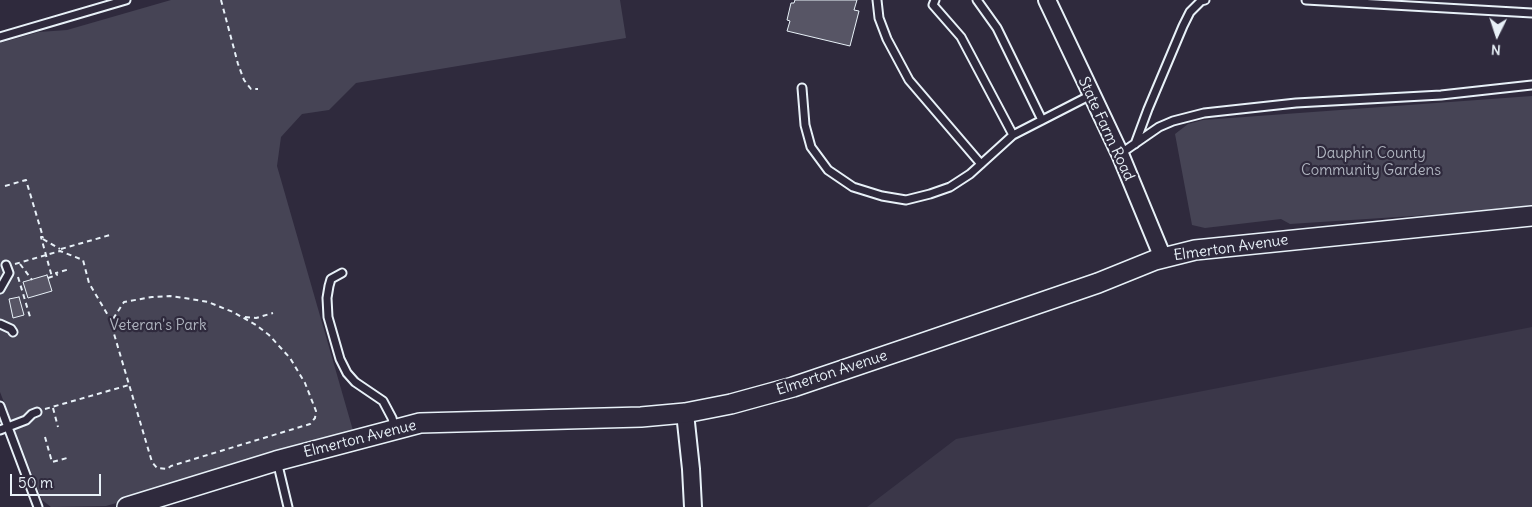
<!DOCTYPE html>
<style>
body{margin:0}
#map{position:relative;width:1532px;height:507px;overflow:hidden;background:#2f2a3d;font-family:Delius,sans-serif}
canvas{display:block}
.north{position:absolute;left:1472px;top:10px;width:50px;height:50px;-webkit-text-stroke:4px #2f2a3d;paint-order:stroke;rotate:184deg;font-size:14px;font-weight:700;line-height:20px;text-align:center;color:#e8f1f8}
.north::after{content:'';display:block;margin:auto;width:18px;height:22px;background:#e8f1f8;clip-path:polygon(50% 0,100% 100%,50% 72%,0 100%)}
.scale{position:absolute;left:10px;top:474px;width:91px;height:22px;box-sizing:border-box;border:2px solid #e8f1f8;border-top:0;padding-left:6px;font-size:15px;line-height:18px;white-space:nowrap;color:#e8f1f8;-webkit-text-stroke:4px #2f2a3d;paint-order:stroke}
</style>
<div id="map">
<canvas width="1532" height="507"></canvas>
<div class="north">N</div>
<div class="scale">50 m</div>
</div>
<script>
const context = document.querySelector('canvas').getContext('2d');
context.lineJoin = 'round';
function paint(path, color) { context.fillStyle = color; context.fill(path, 'evenodd'); }
const toPath = rows => new Path2D(rows.map(r => 'M' + r).join(''));
function strokePath(path, color, width, dash) { context.strokeStyle = color; context.lineWidth = width; context.lineCap = dash ? 'butt' : 'round'; context.setLineDash(dash || []); context.stroke(path); }
function write(font, color, halo, rows, align = 'center') {
  context.font = font + ' Delius,sans-serif'; context.lineWidth = 4.5; context.setLineDash([]); context.textBaseline = 'middle'; context.strokeStyle = halo; context.fillStyle = color; for (const [text, x, y, turn = 0] of rows) {
    context.save(); context.translate(x, y); context.rotate((+turn || 0) * Math.PI / 180); context.textAlign = isNaN(turn) ? turn : align; if (halo) context.strokeText(text, 0, 0); context.fillText(text, 0, 0); context.restore();
  }
}
const built = toPath([
 [1532,327,1532,507,867,507,956,439]
]);
const green = toPath([
 [171,0,620,0,626,38,356,83,329,110,302,114,281,137,277,166,354,434,106,506,51,507,42,500,0,392,0,43,39,32,67,30],
 [1532,96,1532,205,1474,212,1290,224,1281,219,1205,228,1192,225,1175,134,1188,124,1203,120]
]);
const building = toPath([
 [795,0,857,0,854,10,859,11,850,46,787,31,790,21,787,20,791,3,794,3,795,0],
 [47,275,52,291,28,298,23,282,47,275],
 [19,297,24,315,13,318,9,299,19,297]
]);
const path = toPath([
 [221,0,238,64,244,80,251,89,258,89],
 [5,186,26,180,43,237,41,237,52,277],
 [43,239,60,249],
 [61,249,110,235],
 [15,264,60,251,83,260,89,283,109,317,152,462,157,468,167,469,171,466,310,424,315,418,316,411,305,383,290,358,269,335,256,325,233,312,208,302,191,299,170,296,152,297,124,302,111,322],
 [20,264,32,280],
 [18,277,31,320],
 [48,278,57,275,56,273,70,269],
 [245,317,256,318,273,313],
 [53,408,58,427],
 [45,409,129,385],
 [45,437,52,462,67,458]
]);
const service = toPath([
 [877,0,879,18,887,39,909,80,981,164],
 [935,0,933,5,961,37,1013,135],
 [977,0,997,28,1042,120],
 [1306,0,1532,13],
 [0,37,126,0],
 [802,88,805,125,811,147,828,170,853,187,882,196,906,200,930,194,950,187,970,174,1013,135,1091,95],
 [1135,144,1148,109,1183,26,1190,12,1201,1,1205,0],
 [1120,154,1159,127,1173,121,1204,113,1296,103,1441,95,1532,85],
 [342,273,331,279,329,286,327,298,328,317,340,359,347,373,355,382,383,401,392,418,395,429],
 [0,289,9,273,6,265],
 [0,324,11,329,13,332],
 [0,406,38,507],
 [0,430,26,420,32,414,37,412],
 [277,461,288,507]
]);
const tertiary = toPath([
 [1047,0,1120,154,1163,258],
 [685,413,691,469,693,507]
]);
const secondary = toPath([
 [127,507,276,461,420,423,641,417,685,413,731,404,793,387,923,343,1098,283,1155,260,1195,250,1532,216]
]);
const streetNames = [
 ["State Farm Road",1106,129,65],
 ["Elmerton Avenue",1231,248,-8],
 ["Elmerton Avenue",832,373,-18],
 ["Elmerton Avenue",360,439,-14]
];
const parkNames = [
 ["Dauphin County",1371,154],
 ["Community Gardens",1371,171],
 ["Veteran's Park",158,326]
];
paint(built, '#3b3749');
paint(green, '#464455');
paint(building, '#575565');
strokePath(building, '#e8f1f8', 1);
strokePath(service, '#e8f1f8', 11);
strokePath(tertiary, '#e8f1f8', 20);
strokePath(secondary, '#e8f1f8', 22);
strokePath(path, '#e8f1f8', 2, [5, 4]);
strokePath(service, '#2f2a3d', 7);
strokePath(tertiary, '#2f2a3d', 16);
strokePath(secondary, '#2f2a3d', 19);
write('15px', '#e8f1f8', '#2f2a3d', streetNames);
write('15px', '#afb4bf', '#2f2a3d', parkNames);
</script>
